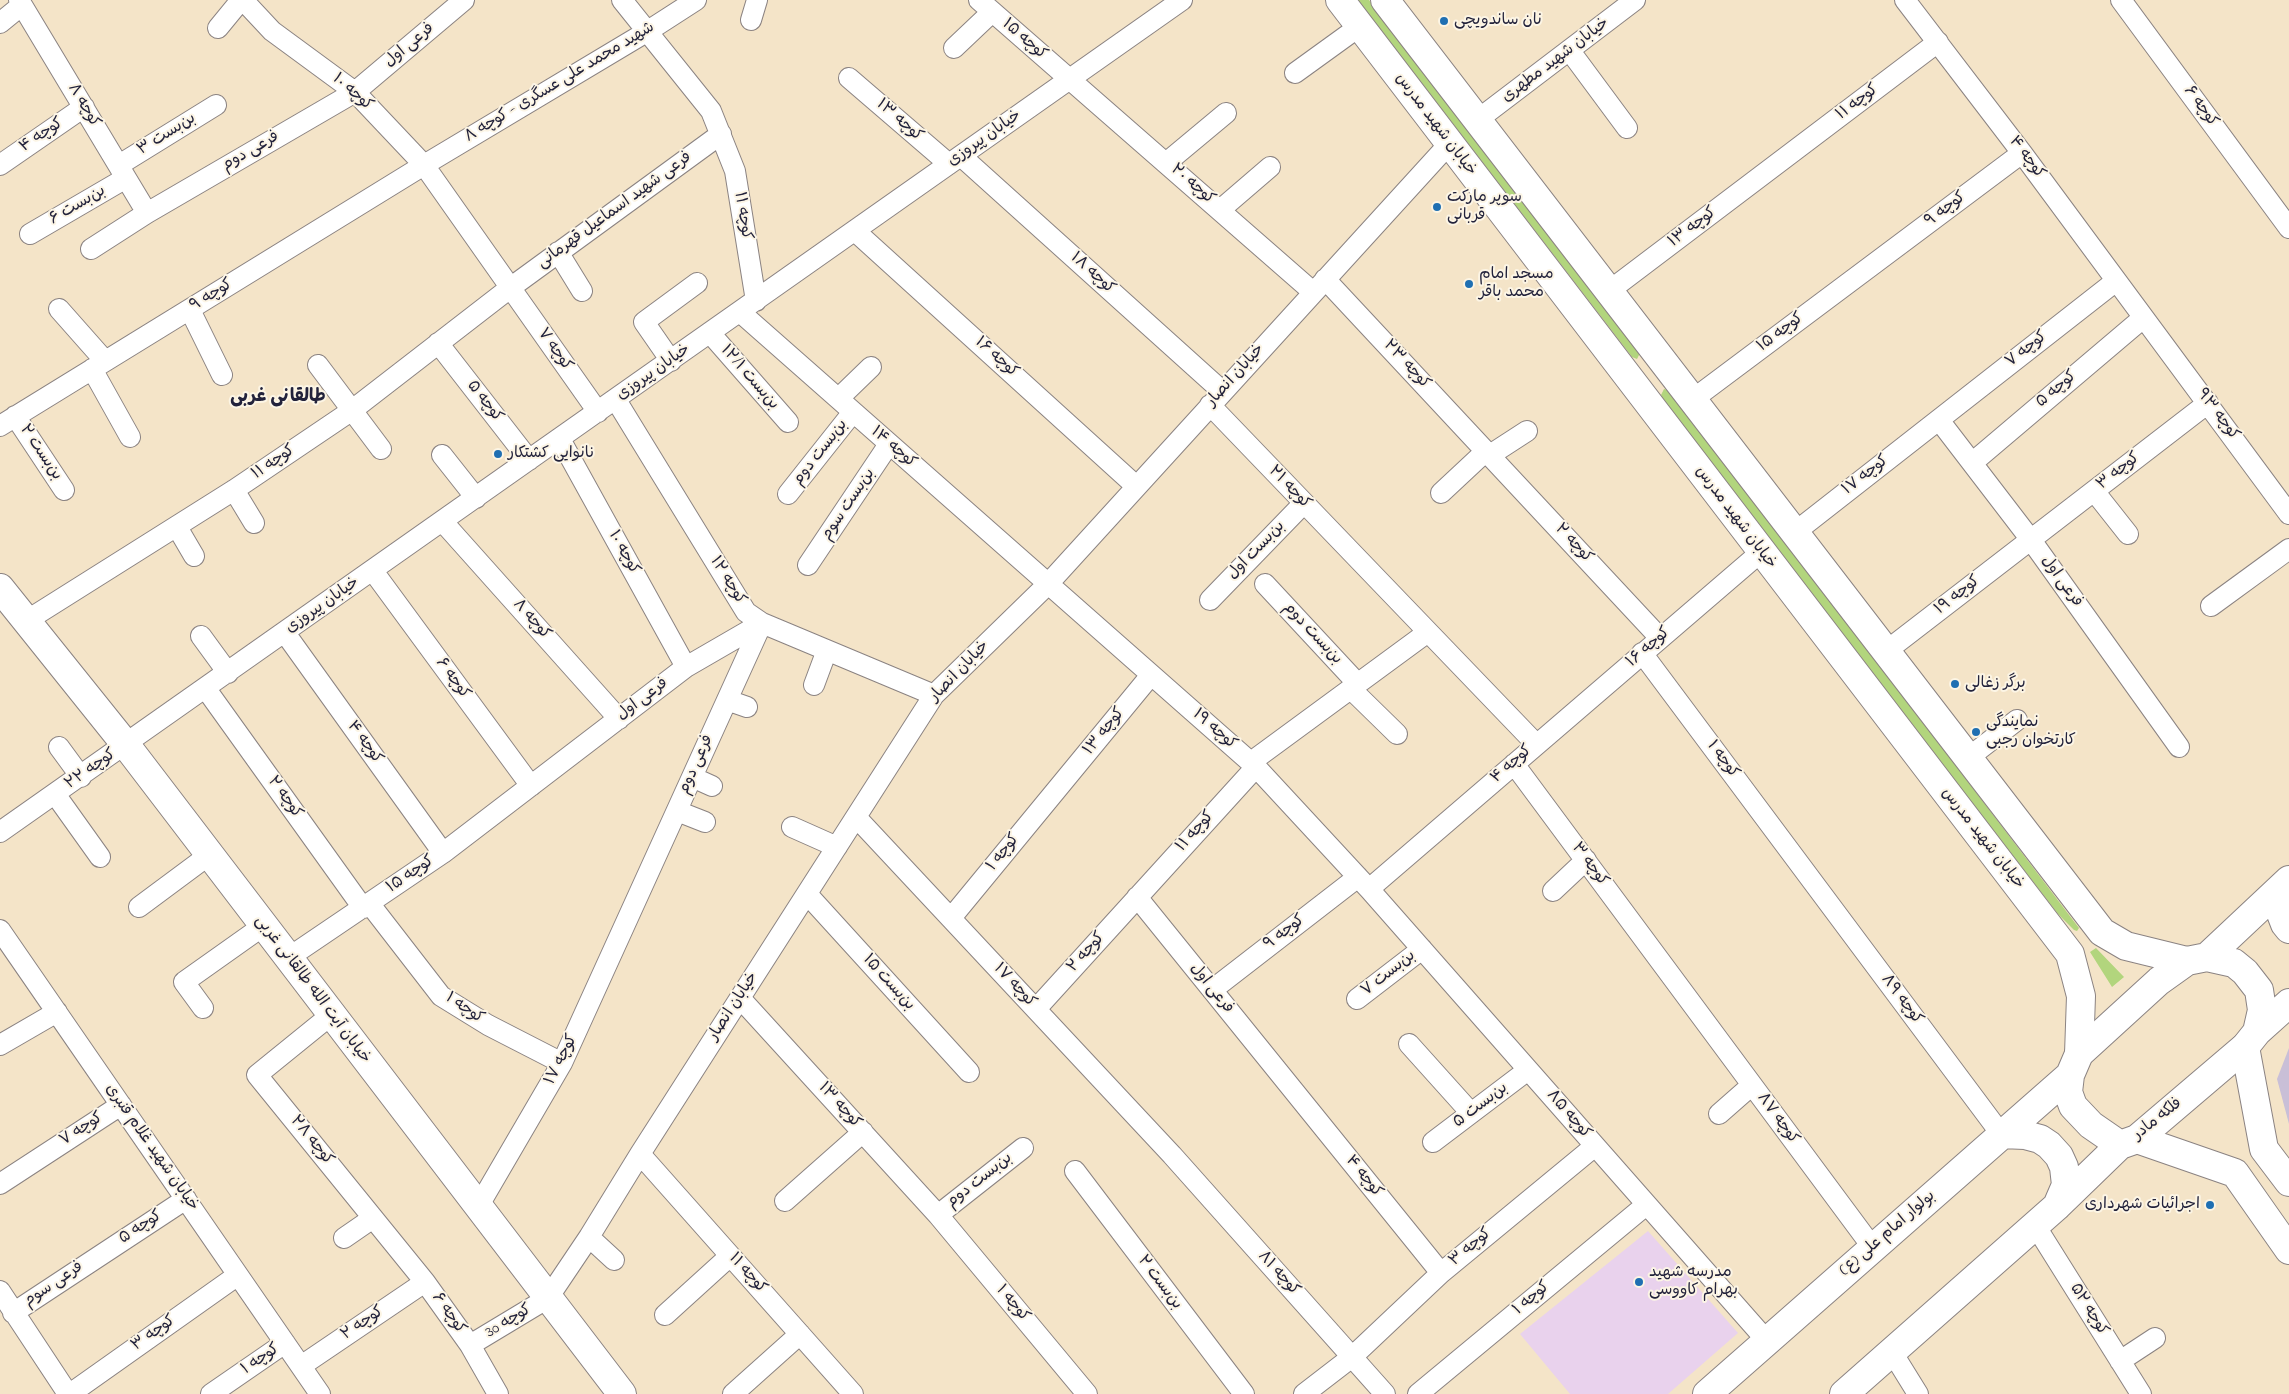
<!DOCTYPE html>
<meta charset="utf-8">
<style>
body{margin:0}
canvas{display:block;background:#f4e4c8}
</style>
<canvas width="2289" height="1394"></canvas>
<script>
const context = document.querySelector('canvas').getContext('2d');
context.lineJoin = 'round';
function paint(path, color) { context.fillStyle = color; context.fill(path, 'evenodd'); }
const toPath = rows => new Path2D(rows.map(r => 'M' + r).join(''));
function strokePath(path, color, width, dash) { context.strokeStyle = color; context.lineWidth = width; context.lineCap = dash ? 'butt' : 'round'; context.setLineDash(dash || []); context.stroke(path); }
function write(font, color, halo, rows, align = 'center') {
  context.font = font + ' "Indie Flower","Playpen Sans Arabic",sans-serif'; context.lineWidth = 4; context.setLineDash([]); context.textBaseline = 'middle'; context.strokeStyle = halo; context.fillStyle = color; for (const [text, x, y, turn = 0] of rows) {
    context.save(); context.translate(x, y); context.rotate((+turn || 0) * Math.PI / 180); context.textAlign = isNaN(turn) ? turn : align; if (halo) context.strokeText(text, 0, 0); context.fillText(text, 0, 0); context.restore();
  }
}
const built = toPath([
 [1648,1231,1738,1333,1668,1394,1570,1394,1520,1334]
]);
const industrial = toPath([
 [2289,1048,2289,1124,2277,1079]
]);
const green = toPath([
 [1358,0,1369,0,1640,353,1637,359,1632,357],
 [1664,389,1668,390,1742,484,2063,907,2079,928,2077,931,2074,930,2058,914,1747,511,1663,399,1661,395],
 [2096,948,2124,977,2112,987,2090,952]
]);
const street = toPath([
 [19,0,147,213],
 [243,0,272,31,355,92,424,165,598,412],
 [622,0,711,111,735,171,756,301],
 [979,0,1313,292],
 [1905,0,2022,153,2289,514],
 [2121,0,2289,228],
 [751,20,757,0],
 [0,23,22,5],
 [218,28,241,0],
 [954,48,992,12],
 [1570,51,1627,128],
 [1295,73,1360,26],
 [849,78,949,164],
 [1476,121,1635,0],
 [961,156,1223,392],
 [1166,163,1226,113],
 [0,165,84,107],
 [119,165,216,105],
 [1220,210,1270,167],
 [855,231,1136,486],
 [30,234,126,178],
 [91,249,147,213,355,92,464,0],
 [558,252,582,291],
 [1325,279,1660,638],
 [1609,291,1938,42],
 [59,309,105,361],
 [190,310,222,375],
 [740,312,1256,767,1369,889,1767,1341],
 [710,333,788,422],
 [438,343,529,460],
 [671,361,644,322,697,283],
 [318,365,381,449],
 [92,369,130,437],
 [839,398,871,367],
 [616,400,746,612,762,623,934,695],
 [1692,400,2022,153],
 [1210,405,1536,744],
 [15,416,64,490],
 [1939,420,2031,540,2179,747],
 [0,426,424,165,648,31,696,0],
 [560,439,686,667],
 [442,455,476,498],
 [1490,455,1527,431],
 [1972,463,2143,318],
 [234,490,254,523],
 [2094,491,2128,534],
 [1441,493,1486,451],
 [788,494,853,412],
 [443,522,619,719],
 [177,527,194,556],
 [1794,533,2116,281],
 [808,565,889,444],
 [373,571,531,786],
 [1265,584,1358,684],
 [1210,600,1304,503],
 [2211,606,2289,549],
 [26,621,234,490,351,411,510,288,721,134],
 [285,633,443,853],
 [201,636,228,673],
 [1885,652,2208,403],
 [1642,653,2001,1134],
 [814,685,827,650],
 [206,689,363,908],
 [1351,689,1397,734],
 [727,700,747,707],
 [59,747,81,777],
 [1968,758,2017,720],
 [1251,762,1428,632],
 [1514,764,1873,1248],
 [692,777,712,786],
 [55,794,100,857],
 [677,811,705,822],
 [856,817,1172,1155,1385,1394],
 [792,827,837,847],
 [0,832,1182,0],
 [1369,889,1761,552],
 [1553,891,1586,860],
 [807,894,969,1072],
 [1137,897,1441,1273],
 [369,903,441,996,488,1025,562,1063],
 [139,907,209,855],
 [951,918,1151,675],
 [0,930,320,1394],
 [288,958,443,853,686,667,762,623],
 [1212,990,1358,877],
 [740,998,938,1215,1087,1394],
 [1357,999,1422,949],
 [203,1008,184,982,263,926],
 [1036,1009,1256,767],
 [331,1015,257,1075,425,1282,470,1345,498,1394],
 [1409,1044,1471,1113],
 [0,1045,57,1012],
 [1719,1114,1752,1085],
 [1433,1142,1528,1070],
 [640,1154,853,1394],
 [1075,1171,1244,1394],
 [0,1184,121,1105],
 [785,1201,863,1132],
 [478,1207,562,1063,762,623],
 [938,1215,1023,1148],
 [2035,1225,2141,1394],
 [589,1237,614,1260],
 [344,1238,373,1218],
 [0,1291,68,1394],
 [13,1313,186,1199],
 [665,1315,730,1256],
 [470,1345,548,1298,589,1237,640,1154,934,695,1048,584,1449,144],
 [1892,1352,1918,1394],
 [2120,1361,2155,1338],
 [301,1366,425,1282],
 [70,1394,238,1275],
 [211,1394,285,1343],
 [733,1394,800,1334],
 [1304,1394,1352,1357,1441,1273,1595,1146],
 [1418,1394,1646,1205]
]);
const secondary = toPath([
 [1340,0,2070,954,2081,996,2079,1054],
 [1385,0,2102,932,2126,946,2187,961],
 [0,588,126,745,622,1394],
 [2245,1047,2264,1149,2289,1182],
 [2137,1139,2235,1173,2289,1250]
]);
const primary = toPath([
 [2285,884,2280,911,2285,924,2289,929],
 [2207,957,2234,963,2245,972,2259,990,2262,1010,2257,1032,2245,1047,2137,1139,2120,1145,2091,1125,2073,1106,2068,1092,2070,1075,2079,1054,2159,981,2187,961,2207,957],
 [2207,957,2289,880],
 [2257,1032,2289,1003],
 [2001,1134,2025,1135,2040,1139,2049,1145,2059,1156,2064,1167,2066,1185,2057,1206],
 [1707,1394,2070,1075],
 [1844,1394,2057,1206,2120,1145]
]);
const markers = [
 [1444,21,5,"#1f6fb2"],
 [1437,207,5,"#1f6fb2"],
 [1469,284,5,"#1f6fb2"],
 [498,454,5,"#1f6fb2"],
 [1955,684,5,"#1f6fb2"],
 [1976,732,5,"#1f6fb2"],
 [2210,1205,5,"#1f6fb2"],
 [1639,1282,5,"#1f6fb2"]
];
const poiNames = [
 ["نان ساندویچی",1454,21],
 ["سوپر مارکت",1447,198],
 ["قربانی",1447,216],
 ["مسجد امام",1479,275],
 ["محمد باقر",1479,293],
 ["نانوایی کشتکار",508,454],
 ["برگر زغالی",1965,684],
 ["نمایندگی",1986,723],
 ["کارتخوان رجبی",1986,741],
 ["اجرائیات شهرداری",2200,1205,"right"],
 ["مدرسه شهید",1649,1273],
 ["بهرام کاووسی",1649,1291]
];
const streetNames = [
 ["کوچه ۱۵",1024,40,41],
 ["فرعی اول",410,46,-40],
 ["خیابان شهید مطهری",1556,61,-37],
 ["شهید محمد علی عسگری - کوچه ۸",560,83,-31],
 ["کوچه ۱۰",352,93,41],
 ["کوچه ۱۱",1858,103,-37],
 ["کوچه ۸",83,106,59],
 ["کوچه ۶",2200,107,54],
 ["کوچه ۱۳",899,121,41],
 ["خیابان شهید مدرس",1435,125,53],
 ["بن‌بست ۳",167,135,-32],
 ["کوچه ۴",42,136,-34],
 ["خیابان پیروزی",985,139,-35],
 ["فرعی دوم",251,152,-30],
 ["کوچه ۴",2026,158,53],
 ["کوچه ۲۰",1192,185,41],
 ["بن‌بست ۶",78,206,-30],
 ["کوچه ۹",1946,210,-37],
 ["فرعی شهید اسماعیل قهرمانی",615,211,-36],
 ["کوچه ۱۱",742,216,81],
 ["کوچه ۱۳",1693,228,-37],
 ["کوچه ۱۸",1092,274,42],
 ["کوچه ۹",212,296,-32],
 ["کوچه ۱۵",1781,333,-37],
 ["کوچه ۷",554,350,55],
 ["کوچه ۷",2027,350,-38],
 ["کوچه ۱۶",996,358,42],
 ["کوچه ۲۳",1406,365,47],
 ["خیابان پیروزی",654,373,-35],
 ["خیابان انصار",1236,376,-48],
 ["بن‌بست ۱۲/۱",749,378,49],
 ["کوچه ۵",2057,390,-40],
 ["کوچه ۵",484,402,52],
 ["کوچه ۹۳",2217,415,53],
 ["کوچه ۱۴",893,448,41],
 ["بن‌بست ۲",40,453,56],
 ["بن‌بست دوم",821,453,-52],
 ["کوچه ۱۱",274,463,-34],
 ["کوچه ۳",2119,472,-38],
 ["کوچه ۱۷",1866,476,-38],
 ["کوچه ۲۱",1289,488,46],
 ["بن‌بست سوم",849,505,-56],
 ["خیابان شهید مدرس",1735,518,53],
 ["کوچه ۲",1573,544,47],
 ["بن‌بست اول",1257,551,-46],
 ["کوچه ۱۰",623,553,61],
 ["کوچه ۱۲",727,581,58],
 ["فرعی اول",2061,582,54],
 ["کوچه ۱۹",1958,596,-38],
 ["خیابان پیروزی",323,606,-35],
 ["کوچه ۸",531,620,48],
 ["بن‌بست دوم",1312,634,47],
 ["کوچه ۱۶",1649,648,-41],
 ["خیابان انصار",960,672,-46],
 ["کوچه ۶",452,679,54],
 ["فرعی اول",643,700,-37],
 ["کوچه ۱۹",1214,730,41],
 ["کوچه ۱۳",1105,732,-51],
 ["کوچه ۴",364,743,54],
 ["کوچه ۱",1722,760,53],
 ["فرعی دوم",697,765,-66],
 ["کوچه ۴",1512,765,-41],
 ["کوچه ۲۲",91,770,-35],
 ["کوچه ۲",284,798,54],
 ["کوچه ۱۱",1196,832,-48],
 ["خیابان شهید مدرس",1982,839,52],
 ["کوچه ۱",1004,853,-51],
 ["کوچه ۳",1589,865,53],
 ["کوچه ۱۵",411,875,-34],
 ["کوچه ۹",1285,933,-37],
 ["کوچه ۲",1087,953,-48],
 ["بن‌بست ۷",1389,974,-38],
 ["بن‌بست ۱۵",888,983,48],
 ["کوچه ۱۷",1014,986,47],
 ["فرعی اول",1211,989,51],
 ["خیابان آیت الله طالقانی غربی",312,990,53],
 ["کوچه ۸۹",1901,1000,53],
 ["خیابان انصار",734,1007,-57],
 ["کوچه ۱",464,1009,34],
 ["کوچه ۱۷",562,1060,-63],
 ["کوچه ۱۳",839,1106,48],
 ["بن‌بست ۵",1481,1106,-37],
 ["کوچه ۸۵",1568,1115,49],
 ["کوچه ۸۷",1777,1119,54],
 ["فلکه مادر",2158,1120,-38],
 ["کوچه ۷",82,1130,-33],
 ["کوچه ۲۸",311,1141,51],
 ["خیابان شهید غلام قنبری",151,1148,55],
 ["کوچه ۴",1363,1177,51],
 ["بن‌بست دوم",980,1181,-38],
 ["کوچه ۵",141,1228,-33],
 ["بولوار امام علی (ع)",1888,1234,-41],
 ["کوچه ۳",1471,1248,-40],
 ["کوچه ۱۱",747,1274,48],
 ["کوچه ۸۱",1278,1274,48],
 ["بن‌بست ۲",1159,1283,53],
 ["فرعی سوم",54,1285,-34],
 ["کوچه ۱",1532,1299,-40],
 ["کوچه ۱",1012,1304,50],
 ["کوچه ۵۲",2088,1310,58],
 ["کوچه ۶",448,1314,55],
 ["کوچه 30",509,1322,-31],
 ["کوچه ۲",363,1324,-34],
 ["کوچه ۳",154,1334,-35],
 ["کوچه ۱",261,1360,-34]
];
const neighbourhoodNames = [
 ["طالقانی غربی",278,398]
];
paint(built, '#e9d2ed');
paint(industrial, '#c9bfd7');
paint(green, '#b2d57d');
strokePath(street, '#8b8382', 22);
strokePath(secondary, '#8b8382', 30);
strokePath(primary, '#8b8382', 30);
strokePath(street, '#fff', 20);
strokePath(secondary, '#fff', 28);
strokePath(primary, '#fff', 28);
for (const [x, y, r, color] of markers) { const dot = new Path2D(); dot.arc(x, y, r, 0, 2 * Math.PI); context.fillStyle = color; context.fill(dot); strokePath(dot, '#fcf5e5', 2); }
write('16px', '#22223b', '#fcf5e5', poiNames, 'left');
write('16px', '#22223b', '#fcf5e5', streetNames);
write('bold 18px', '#22223b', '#fcf5e5', neighbourhoodNames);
</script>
